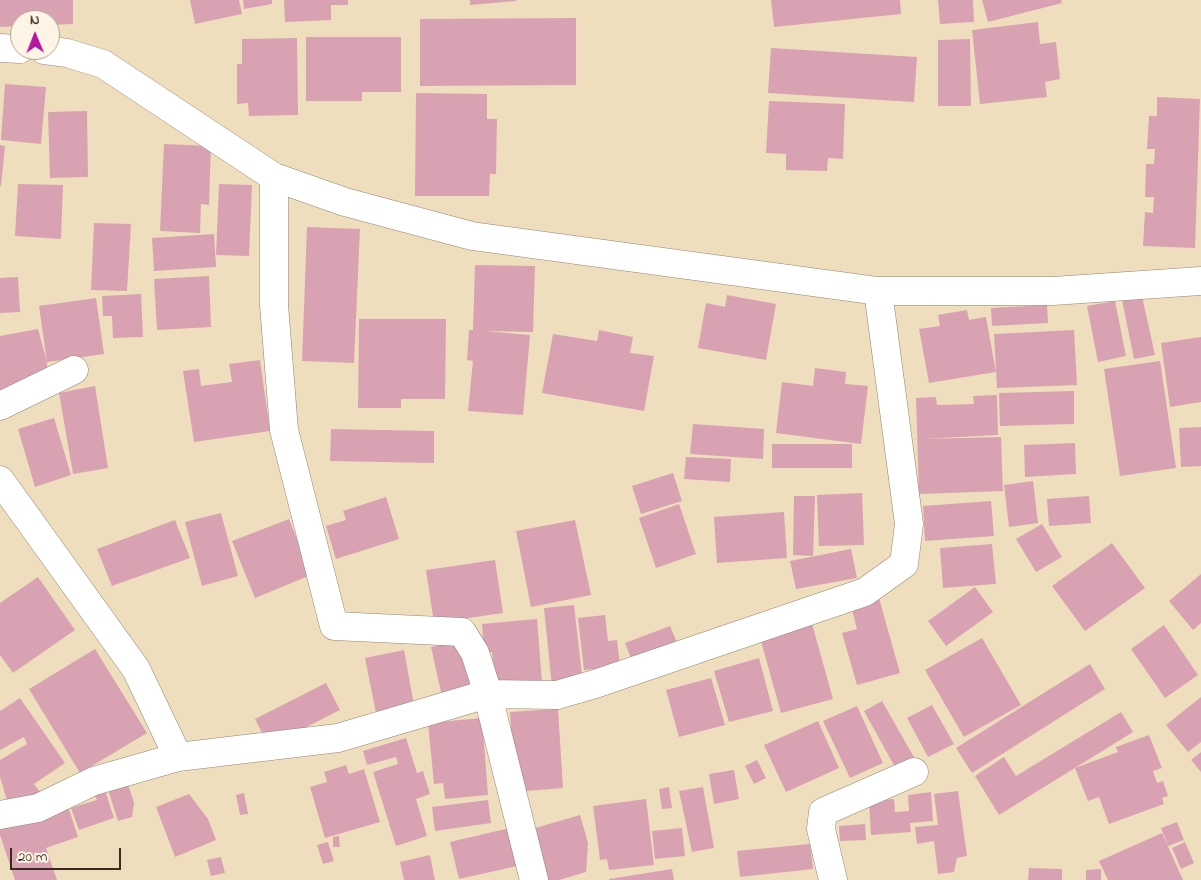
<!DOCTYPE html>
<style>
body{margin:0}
#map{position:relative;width:1201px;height:880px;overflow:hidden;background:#efdebd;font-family:"Indie Flower",sans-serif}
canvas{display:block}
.north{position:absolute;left:10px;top:10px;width:50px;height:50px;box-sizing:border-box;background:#fcf5e5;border:1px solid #afa495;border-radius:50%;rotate:359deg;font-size:14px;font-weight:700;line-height:20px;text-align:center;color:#3b2a1e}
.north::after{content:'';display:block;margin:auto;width:18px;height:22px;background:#b5179e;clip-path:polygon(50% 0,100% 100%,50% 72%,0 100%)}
.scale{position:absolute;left:10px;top:848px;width:111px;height:22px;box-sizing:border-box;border:2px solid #3b2a1e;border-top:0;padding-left:6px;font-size:15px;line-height:18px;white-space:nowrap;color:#3b2a1e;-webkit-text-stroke:4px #fcf5e5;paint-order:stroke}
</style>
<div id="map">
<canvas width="1201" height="880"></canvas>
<div class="north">N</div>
<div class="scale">20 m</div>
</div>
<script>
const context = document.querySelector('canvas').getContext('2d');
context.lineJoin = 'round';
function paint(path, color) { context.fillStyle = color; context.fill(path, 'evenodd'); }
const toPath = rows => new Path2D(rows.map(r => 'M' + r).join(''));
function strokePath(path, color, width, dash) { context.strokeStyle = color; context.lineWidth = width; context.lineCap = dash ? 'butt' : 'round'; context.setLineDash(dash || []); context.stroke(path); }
const building = toPath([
 [0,0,73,0,73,24,50,25,50,20,20,20,20,26,0,27],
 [190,0,239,0,242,14,195,24],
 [243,0,272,0,272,4,244,9],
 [284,0,348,0,348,5,331,5,331,20,285,22],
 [470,0,516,0,516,1,470,5],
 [771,0,900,0,901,14,774,27],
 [938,0,973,0,974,22,940,24],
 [982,0,1061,0,1062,3,988,22],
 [576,18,576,85,420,86,420,19],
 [1038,22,1040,44,1056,42,1060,79,1045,82,1047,97,980,104,972,30],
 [306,37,401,37,401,92,362,92,362,101,306,101],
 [297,38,298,115,249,116,248,103,237,104,237,64,242,64,242,39],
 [970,39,971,106,938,106,938,40],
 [771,48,917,57,914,102,768,93],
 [5,84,46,87,41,144,1,140],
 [416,93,487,94,487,119,497,119,496,174,490,174,489,196,415,196],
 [1157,97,1200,99,1195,248,1143,246,1145,212,1153,213,1154,197,1145,197,1146,164,1154,164,1155,149,1147,149,1149,116,1157,116],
 [769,101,845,104,843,159,828,158,827,171,786,170,786,154,766,153],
 [87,111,88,177,50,178,48,112],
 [164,144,211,146,209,205,201,204,200,233,160,231],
 [0,145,5,146,1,186,0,186],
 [18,184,63,185,61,239,15,236],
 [219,184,252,185,249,256,216,255],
 [94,223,131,224,127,291,91,290],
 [307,227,360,229,354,363,302,361],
 [214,234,216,267,154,271,152,238],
 [475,265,535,266,533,332,484,331,530,335,523,415,468,411,473,361,467,360,469,330,473,330],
 [209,276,211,327,157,330,154,279],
 [18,277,20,312,0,313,0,278],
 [141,294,143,337,113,338,112,316,103,316,102,296],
 [727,295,776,304,766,360,698,348,706,303,725,307],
 [1142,296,1155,355,1134,359,1122,300],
 [96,298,104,354,47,362,39,306],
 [1115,301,1126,356,1098,362,1087,306],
 [1047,305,1048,323,992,326,991,308],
 [967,310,969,320,986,317,996,372,929,383,919,329,940,326,938,315],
 [359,319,446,319,445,399,401,399,401,408,358,408],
 [38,329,47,362,48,382,0,391,0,336],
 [599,330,633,337,630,353,654,356,644,411,542,393,553,334,597,341],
 [1074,330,1077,385,997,388,994,334],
 [1201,337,1201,402,1170,407,1161,343],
 [260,360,270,431,194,442,183,371,199,369,201,386,232,382,229,364],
 [1160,361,1176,468,1120,476,1104,369],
 [815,368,846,372,845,384,868,386,861,444,776,433,782,382,813,386],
 [95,386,108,468,73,474,59,393],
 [1074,391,1074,424,1000,426,999,393],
 [997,395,998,435,922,439,1001,437,1003,491,919,494,916,398,936,397,937,405,974,404,973,396],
 [54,418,71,475,35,487,18,429],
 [693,424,764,429,763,459,690,454],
 [1201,427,1201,466,1181,467,1179,428],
 [331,429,434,431,434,463,330,461],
 [1075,443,1076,474,1025,477,1024,445],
 [772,444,852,444,852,468,772,468],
 [686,457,731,459,730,482,684,479],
 [673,473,682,501,641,514,632,486],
 [1033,481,1038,523,1009,527,1004,485],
 [862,493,864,545,819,546,817,495],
 [794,496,815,496,813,556,793,555],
 [1089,496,1091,523,1049,526,1047,499],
 [386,497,399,539,336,559,326,526,346,520,343,511],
 [991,501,994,536,925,541,923,506],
 [679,504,696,554,656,568,639,518],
 [784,512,787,558,717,563,714,517],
 [221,513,238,576,202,586,185,522],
 [289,519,311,575,255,598,232,541],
 [175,520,190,558,112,586,97,549],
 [575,520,591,595,531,607,516,531],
 [1042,524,1062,557,1036,572,1016,539],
 [1112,543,1145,588,1085,631,1052,586],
 [992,544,996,584,943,588,940,548],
 [851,549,857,578,796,589,790,561],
 [495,560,503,613,434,623,426,570],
 [1201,574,1201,623,1193,630,1169,601],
 [38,577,75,630,13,673,0,655,0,603],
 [975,587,993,612,946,646,928,621],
 [879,598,900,673,857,685,842,633,857,629,851,606],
 [574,605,583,684,552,687,544,608],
 [605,615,608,641,617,640,620,666,584,670,578,618],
 [537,619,542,682,496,687,492,652,484,652,482,624],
 [811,620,833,699,781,713,759,634],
 [1164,625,1198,675,1165,698,1131,649],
 [670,626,678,645,633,663,625,643],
 [982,638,1021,705,964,737,925,670],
 [460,640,472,694,443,701,431,647],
 [95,649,147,733,80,773,29,689],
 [404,650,414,705,376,713,365,658],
 [759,658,773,711,729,722,714,671],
 [1090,664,1105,689,972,773,956,748],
 [711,678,725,725,679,737,666,690],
 [326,683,340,710,269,746,255,719],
 [1201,697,1201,742,1188,752,1166,725],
 [20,698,65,763,34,784,44,797,9,807,0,777,0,760,27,744,24,737,0,750,0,711],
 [882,701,915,759,896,769,864,711],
 [932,705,954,744,928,757,907,718],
 [857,706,883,763,850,778,823,721],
 [558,709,563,788,515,792,510,712],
 [1121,712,1133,732,999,815,975,776,1004,757,1016,776],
 [482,718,488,795,445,799,443,783,434,784,428,723],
 [818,721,839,768,786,792,764,745],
 [1149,735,1162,768,1153,771,1157,783,1163,781,1168,796,1162,798,1164,804,1109,824,1099,797,1088,801,1075,768,1118,752,1116,747],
 [406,738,417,773,423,771,430,794,416,799,427,836,396,846,373,772,398,764,396,757,367,765,363,751],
 [1201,752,1201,772,1191,760],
 [757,760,766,778,754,784,745,766],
 [346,765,349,774,364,769,380,822,325,838,310,787,327,782,324,772],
 [734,770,739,799,714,804,709,774],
 [126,778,134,803,132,817,118,821,106,784],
 [669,787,672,808,662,809,659,789],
 [703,787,714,848,692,852,679,791],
 [105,790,114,818,79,830,71,808,97,800,94,794],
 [958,791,967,856,957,858,954,872,938,874,934,841,917,844,915,827,938,825,934,794],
 [931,792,933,821,910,823,911,832,871,835,869,801,894,799,895,812,909,811,908,795],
 [244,793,248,814,240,815,236,795],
 [189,794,208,819,216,840,175,857,156,807],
 [646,799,654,865,609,870,607,859,600,860,593,806],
 [488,800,491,823,435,831,432,807],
 [67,803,78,837,46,848,57,880,15,880,0,835,0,826],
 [580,815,588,843,586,872,559,880,547,880,532,829],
 [1177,822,1184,840,1168,846,1161,828],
 [865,824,866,840,840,841,839,826],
 [514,827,522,865,459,879,450,842],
 [682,828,685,856,655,859,652,831],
 [1162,833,1183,880,1108,880,1099,861],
 [339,836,340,847,333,847,333,837],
 [328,842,334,861,323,864,317,845],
 [1185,842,1194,863,1181,869,1172,848],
 [810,844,813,869,740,877,737,851],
 [430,855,435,880,404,880,400,862],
 [221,857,225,873,211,876,207,860],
 [1029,868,1062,869,1062,880,1028,880],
 [672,869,674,880,609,880,609,879],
 [1101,869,1101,880,1086,880,1086,870]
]);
const street = toPath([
 [0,48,20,49],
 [44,50,67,53,103,64,274,177,345,202,472,236,878,291,1053,291,1201,281],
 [274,177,274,305,284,430,334,626,462,632,475,653,485,684,534,880],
 [0,406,74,370],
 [0,480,136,669,178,757,94,781,38,808,0,815],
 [178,757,338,738,487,694,557,695,595,684,865,592,904,564,909,524,878,291],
 [833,880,821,829,823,812,914,772]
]);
paint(building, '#d9a2b3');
strokePath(street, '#95846e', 29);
strokePath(street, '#fff', 28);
</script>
